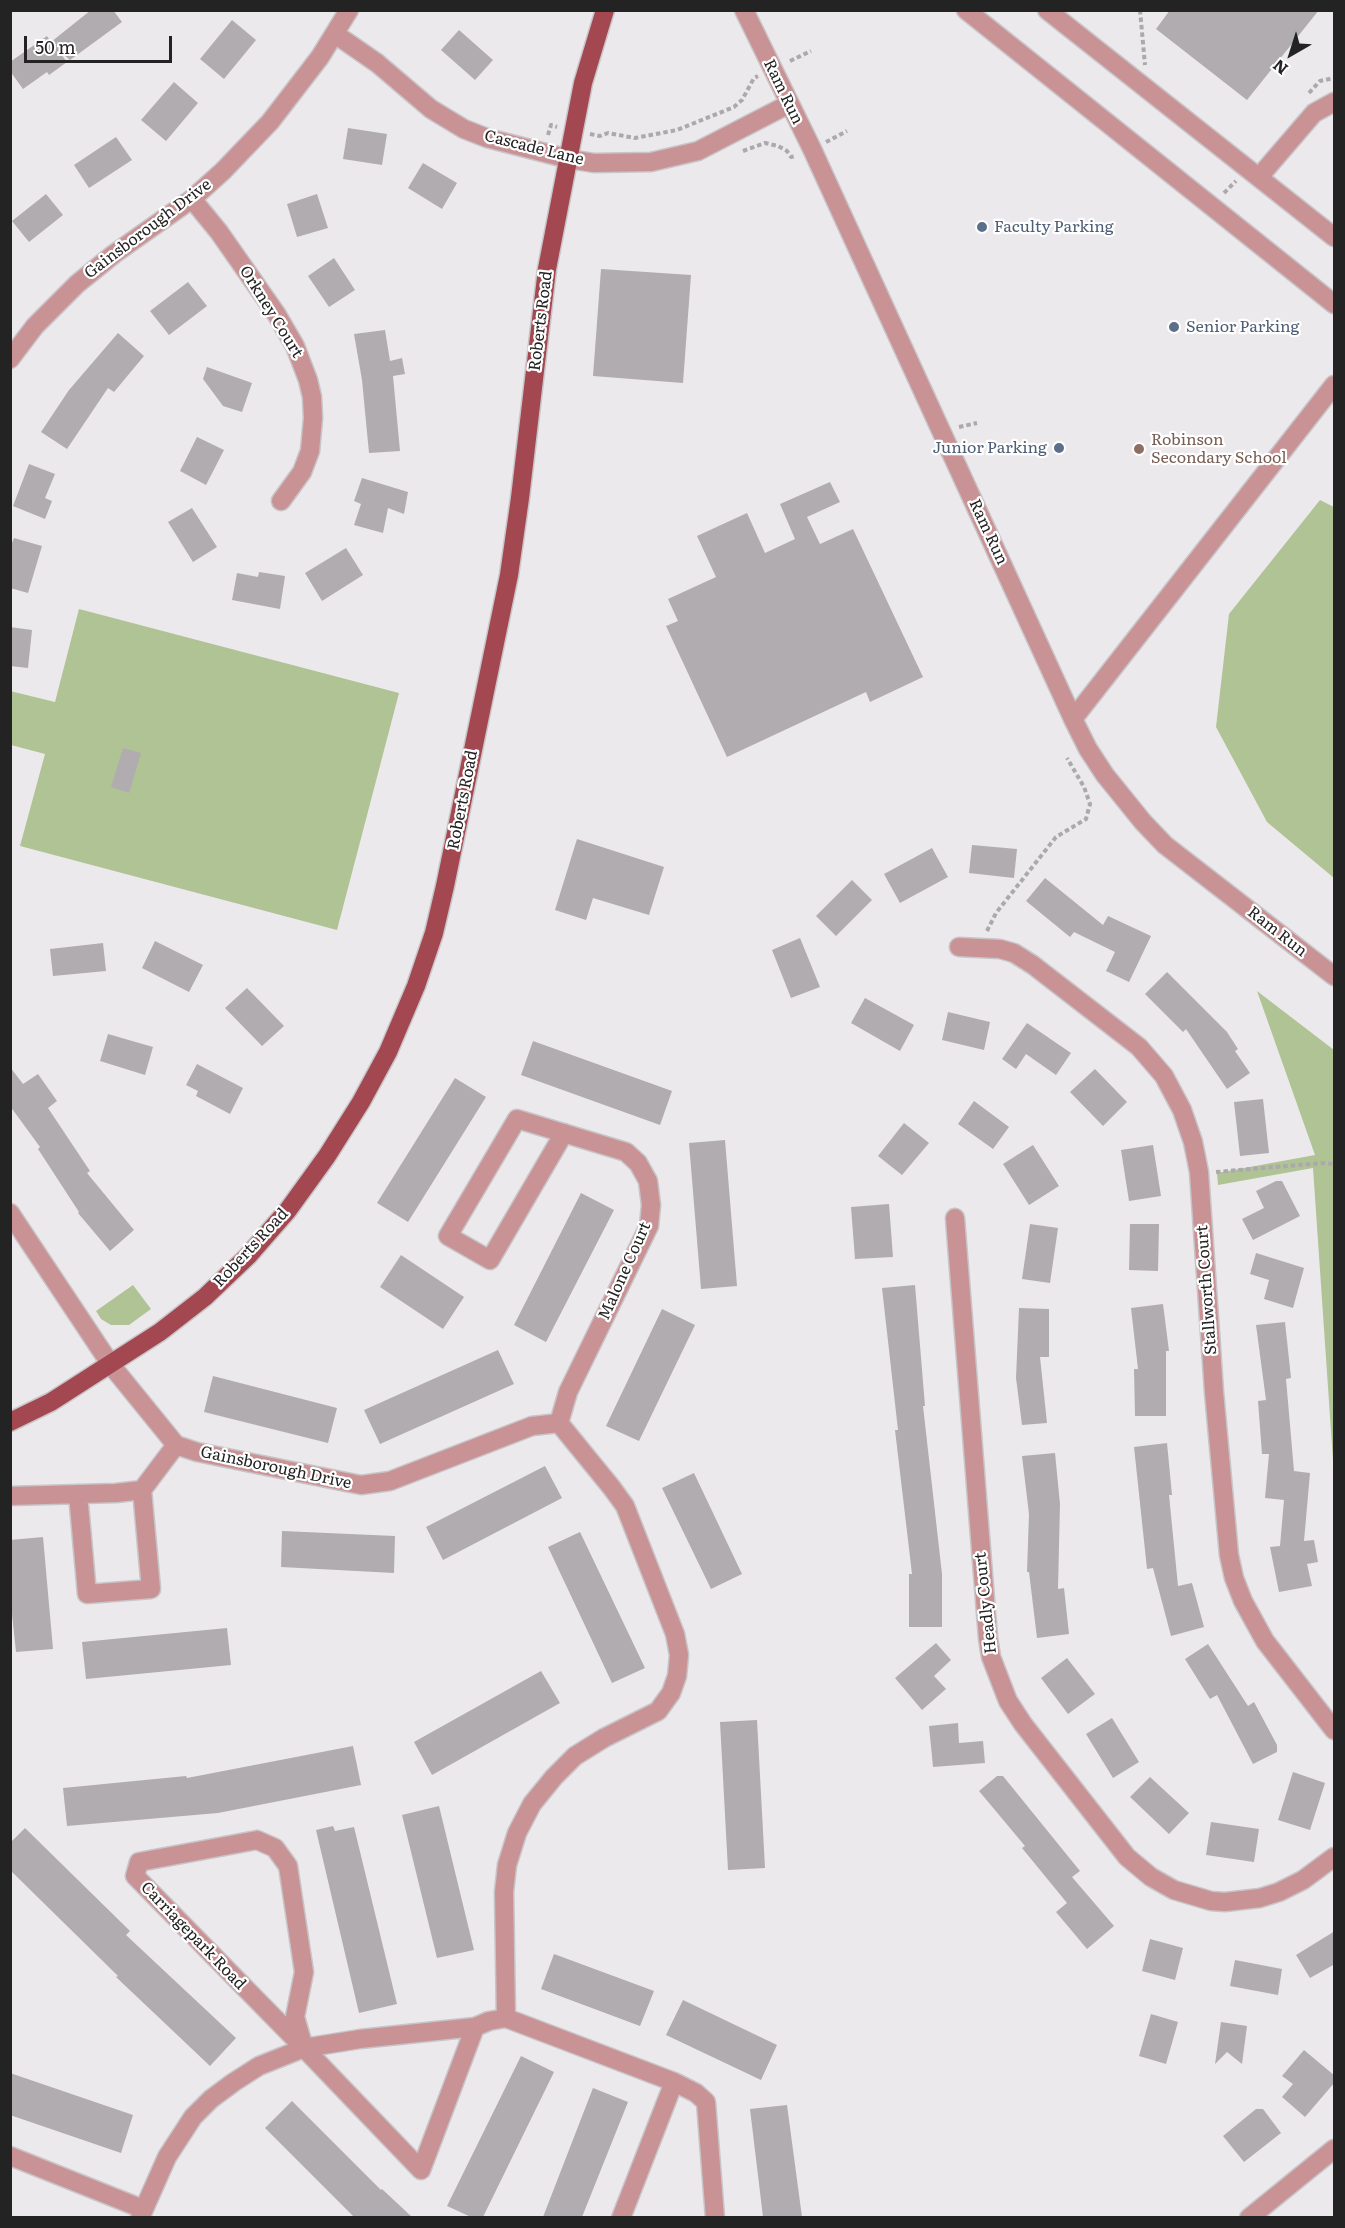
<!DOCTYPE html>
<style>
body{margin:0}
#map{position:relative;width:1345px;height:2228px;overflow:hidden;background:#ece9ec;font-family:Literata,serif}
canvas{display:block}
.frame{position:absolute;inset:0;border:12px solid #242324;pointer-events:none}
.north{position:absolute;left:1261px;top:24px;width:60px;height:60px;-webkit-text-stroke:4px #fff;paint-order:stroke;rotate:219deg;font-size:16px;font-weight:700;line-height:24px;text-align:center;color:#242324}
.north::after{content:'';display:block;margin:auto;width:21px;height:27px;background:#242324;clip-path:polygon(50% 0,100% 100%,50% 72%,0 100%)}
.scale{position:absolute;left:24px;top:36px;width:148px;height:27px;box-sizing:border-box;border:3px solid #242324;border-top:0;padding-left:8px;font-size:18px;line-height:21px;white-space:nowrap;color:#242324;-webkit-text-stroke:4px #fff;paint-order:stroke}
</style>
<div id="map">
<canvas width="1345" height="2228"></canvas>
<div class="frame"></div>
<div class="north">N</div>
<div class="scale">50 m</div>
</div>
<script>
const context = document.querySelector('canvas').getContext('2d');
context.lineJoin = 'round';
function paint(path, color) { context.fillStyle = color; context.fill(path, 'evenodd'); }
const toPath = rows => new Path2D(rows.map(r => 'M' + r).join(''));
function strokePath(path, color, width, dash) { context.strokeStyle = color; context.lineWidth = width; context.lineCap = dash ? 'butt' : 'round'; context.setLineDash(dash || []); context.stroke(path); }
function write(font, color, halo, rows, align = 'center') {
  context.font = font + ' Literata,serif'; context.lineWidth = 4.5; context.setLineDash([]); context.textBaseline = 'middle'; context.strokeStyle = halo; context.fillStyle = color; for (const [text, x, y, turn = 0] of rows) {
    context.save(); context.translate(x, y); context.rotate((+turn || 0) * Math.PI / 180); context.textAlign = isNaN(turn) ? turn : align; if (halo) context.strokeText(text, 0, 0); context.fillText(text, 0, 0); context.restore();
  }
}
const green = toPath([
 [1320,500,1334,507,1334,878,1267,822,1216,727,1229,614],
 [79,609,399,693,337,930,20,846,45,754,11,745,10,691,55,702],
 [1257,991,1334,1050,1334,1475,1313,1168,1218,1185,1217,1173,1315,1155],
 [133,1285,151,1309,129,1325,111,1325,101,1319,96,1311]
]);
const building = toPath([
 [91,10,113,10,122,22,70,60,58,50,67,62,49,75,47,72,23,89,10,71,10,62,47,36,51,42],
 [1170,10,1319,10,1247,100,1156,29],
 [232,20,256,40,224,79,200,59],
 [459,30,493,60,475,80,441,50],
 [174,82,198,103,166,141,141,120],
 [348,128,387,134,382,165,343,159],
 [116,137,132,160,89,188,74,165],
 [423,163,457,183,442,209,408,188],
 [46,194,63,215,29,242,12,221],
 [317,194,328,228,297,237,287,204],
 [334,258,355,290,329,307,308,276],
 [601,269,691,275,683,383,593,376],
 [188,282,207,306,169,335,150,311],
 [385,330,390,361,402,358,405,374,393,376,400,451,369,453,362,380,354,334],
 [118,333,144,356,114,392,108,388,67,449,41,432,69,390],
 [207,367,252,383,242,412,223,406,203,379],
 [197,437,224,450,206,485,180,471],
 [29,464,55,474,45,498,52,501,45,519,13,506],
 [362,478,408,492,404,514,388,508,383,533,354,525,361,504,354,501],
 [830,482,840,502,807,517,820,544,853,529,923,677,870,702,866,692,727,757,666,626,678,621,668,599,716,577,697,536,747,513,765,553,795,539,780,504],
 [192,508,217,547,193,562,168,522],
 [14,538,42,546,28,593,10,588,10,548],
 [346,548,363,575,322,601,305,573],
 [259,572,285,576,280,609,232,600,237,573,258,577],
 [10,627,32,630,28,668,10,666],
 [123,748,141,753,129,793,111,787],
 [577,839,664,867,649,915,593,898,586,920,555,910],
 [972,845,1017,849,1014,878,969,873],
 [932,848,948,877,900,903,884,874],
 [1045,878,1103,925,1108,916,1151,936,1129,982,1106,971,1115,952,1074,932,1070,937,1026,901],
 [852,880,872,900,836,936,816,916],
 [800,938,820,987,791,998,772,950],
 [155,941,203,965,189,992,142,968],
 [103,943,106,971,53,976,50,949],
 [1167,972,1227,1032,1238,1049,1235,1051,1250,1073,1227,1089,1186,1029,1183,1032,1145,994],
 [247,988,284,1026,262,1046,225,1008],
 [865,998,914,1025,900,1051,851,1023],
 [948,1012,990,1022,984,1050,942,1040],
 [1027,1023,1071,1053,1056,1075,1026,1054,1016,1069,1002,1059],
 [108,1034,153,1047,145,1075,100,1061],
 [533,1041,672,1091,660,1125,521,1075],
 [197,1064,243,1088,230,1114,196,1096,198,1091,186,1085],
 [10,1067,23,1084,38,1074,57,1101,48,1108,90,1171,87,1173,134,1230,110,1251,78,1213,79,1212,38,1149,40,1147,10,1106],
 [1095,1069,1127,1102,1103,1126,1070,1092],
 [455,1078,486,1097,408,1222,377,1203],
 [1263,1099,1269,1153,1240,1156,1234,1102],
 [974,1101,1009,1127,993,1149,958,1124],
 [904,1123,929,1143,902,1175,878,1156],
 [725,1140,737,1286,701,1289,689,1143],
 [1033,1145,1059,1186,1029,1205,1003,1164],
 [1153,1145,1161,1196,1129,1201,1121,1150],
 [1276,1181,1282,1181,1300,1216,1253,1240,1242,1219,1264,1208,1256,1191],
 [581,1193,614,1210,546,1342,514,1325],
 [889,1204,893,1257,855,1259,851,1207],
 [1030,1224,1058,1228,1050,1283,1022,1279],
 [1130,1224,1159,1224,1158,1271,1129,1270],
 [1256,1253,1304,1268,1293,1308,1264,1299,1269,1280,1250,1274],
 [401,1255,464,1297,443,1329,380,1287],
 [915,1285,925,1406,923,1406,942,1574,942,1627,909,1627,909,1574,912,1574,895,1430,898,1430,882,1288],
 [1163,1304,1169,1351,1166,1351,1166,1416,1135,1416,1134,1369,1138,1369,1131,1308],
 [1019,1308,1049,1309,1049,1357,1040,1357,1047,1423,1022,1425,1016,1378],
 [662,1309,695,1325,639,1441,606,1426],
 [1285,1322,1291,1378,1286,1379,1294,1471,1310,1473,1304,1541,1314,1540,1318,1562,1307,1564,1312,1586,1279,1592,1270,1547,1280,1546,1284,1500,1265,1498,1269,1454,1262,1454,1258,1401,1266,1400,1256,1325],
 [498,1350,514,1384,380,1444,364,1410],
 [213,1376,337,1408,328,1443,204,1412],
 [1167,1443,1172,1495,1169,1495,1178,1586,1192,1583,1204,1627,1171,1636,1153,1568,1147,1569,1134,1447],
 [1055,1453,1060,1504,1058,1589,1064,1588,1069,1634,1037,1638,1029,1572,1027,1572,1029,1514,1022,1456],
 [545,1466,562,1498,443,1560,426,1527],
 [694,1473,742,1574,711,1589,662,1488],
 [282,1531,395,1536,394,1573,281,1567],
 [580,1532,645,1668,612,1683,548,1547],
 [43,1537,53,1649,16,1652,10,1595,10,1540],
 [227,1628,231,1665,86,1679,82,1642],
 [936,1643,951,1660,934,1676,946,1689,922,1710,895,1678],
 [1208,1644,1248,1706,1254,1702,1277,1745,1277,1752,1253,1764,1217,1695,1210,1699,1185,1659],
 [1067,1658,1095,1694,1068,1714,1041,1678],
 [541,1671,560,1703,432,1775,414,1742],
 [1112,1718,1139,1762,1113,1778,1086,1734],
 [757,1720,765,1868,728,1870,720,1722],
 [958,1723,959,1743,983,1741,985,1763,933,1767,929,1726],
 [353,1746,361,1785,218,1813,67,1826,63,1788,186,1776,187,1778],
 [1293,1772,1325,1783,1310,1830,1278,1820],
 [997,1776,1003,1776,1080,1871,1072,1877,1114,1926,1087,1949,1056,1912,1067,1903,1022,1848,1025,1846,979,1791],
 [1150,1777,1189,1813,1169,1834,1130,1797],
 [439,1806,474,1950,437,1958,402,1815],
 [1211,1822,1259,1829,1254,1862,1206,1855],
 [333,1826,335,1831,354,1827,397,2004,359,2013,316,1830],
 [25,1828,130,1931,126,1935,236,2038,210,2066,116,1977,118,1976,10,1870,10,1843],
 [1335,1931,1335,1964,1310,1978,1296,1955],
 [1150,1939,1183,1948,1175,1980,1142,1971],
 [554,1954,654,1991,640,2026,541,1989],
 [1235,1960,1282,1969,1278,1995,1230,1986],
 [683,2000,777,2045,761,2080,666,2035],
 [1151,2014,1178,2022,1166,2064,1139,2056],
 [1221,2022,1247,2026,1242,2064,1227,2052,1215,2064],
 [1304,2050,1335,2076,1335,2082,1305,2117,1282,2097,1293,2084,1282,2076],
 [521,2056,554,2072,483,2217,471,2217,447,2206],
 [10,2073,133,2115,121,2153,10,2115],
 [593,2088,628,2102,582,2217,543,2217],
 [292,2101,381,2190,382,2189,412,2217,354,2217,265,2128],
 [787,2105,802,2217,763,2217,750,2109],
 [1256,2109,1263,2109,1281,2133,1244,2162,1223,2136]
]);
const path = toPath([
 [1140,10,1145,65],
 [790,61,811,51],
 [1309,93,1320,81,1334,78],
 [590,134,600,136,608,133,635,138,677,130,734,107,742,100,754,78,758,76],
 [548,135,551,125,557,127],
 [826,142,847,131],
 [743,151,765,143,778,146,787,151,791,157,795,156],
 [1224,193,1236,181],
 [959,427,977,423],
 [987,931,996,913,1056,837,1086,819,1090,804,1084,787,1067,758],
 [1216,1172,1323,1163,1334,1164]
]);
const minor = toPath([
 [744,10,812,149,1073,719,1088,749,1105,775,1143,822,1165,845,1334,976],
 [966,10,1334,304],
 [1047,10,1334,237],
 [335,34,377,63,431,109,464,129,487,138,569,159,594,163,651,162,698,151,789,104],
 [1259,177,1314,113,1334,102],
 [192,199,219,232,277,315,295,346,308,380,312,397,313,418,310,451,302,472,281,501],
 [10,359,35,326,77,284,114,254,192,199,223,171,270,122,320,57,349,10],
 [1073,719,1334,385],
 [959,947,1000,949,1014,953,1033,965,1139,1047,1164,1076,1182,1110,1193,1142,1199,1172,1214,1392,1229,1555,1234,1578,1243,1601,1265,1641,1334,1730],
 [10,1213,111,1365,176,1445,197,1452,361,1485,390,1481,532,1426,559,1423,612,1488,625,1506,675,1634,679,1655,677,1676,671,1693,658,1711,604,1738,575,1756,554,1777,532,1804,517,1833,507,1865,504,1892,506,2018],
 [955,1218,988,1638,991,1657,1008,1701,1023,1724,1127,1857,1151,1877,1174,1890,1211,1901,1225,1902,1260,1898,1279,1892,1303,1880,1334,1857],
 [559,1423,568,1392,649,1226,651,1205,648,1181,638,1163,626,1152,517,1119,448,1236,490,1260,564,1133],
 [78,1494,87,1594,151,1589,142,1490],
 [10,1496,116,1493,142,1490,176,1445],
 [257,1840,275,1848,288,1866,304,1972,295,2017,304,2048,135,1876,139,1862,257,1840],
 [304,2048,360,2039,475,2027],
 [10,2156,143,2209],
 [140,2218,167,2157,193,2117,211,2099,234,2082,259,2066,304,2048,421,2170,475,2027,489,2021,506,2018,674,2082],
 [621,2218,674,2082,696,2093,706,2102,715,2218],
 [1249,2218,1334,2149]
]);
const major = toPath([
 [10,1422,51,1402,160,1332,205,1297,248,1256,288,1210,327,1156,361,1102,388,1052,416,986,434,933,445,886,509,575,520,498,547,269,583,83,605,10]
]);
const markers = [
 [982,227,6,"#5c6f8a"],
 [1174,327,6,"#5c6f8a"],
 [1059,448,6,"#5c6f8a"],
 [1139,449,6,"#8d6e63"]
];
const streetNames = [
 ["Ram Run",783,92,64],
 ["Cascade Lane",534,148,14],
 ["Gainsborough Drive",148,229,-37],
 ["Orkney Court",271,312,58],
 ["Roberts Road",541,321,-83],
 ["Ram Run",988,532,65],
 ["Roberts Road",463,800,-79],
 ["Ram Run",1277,932,38],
 ["Roberts Road",251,1248,-47],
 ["Malone Court",625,1271,-66],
 ["Stallworth Court",1207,1290,-94],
 ["Gainsborough Drive",276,1468,12],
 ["Headly Court",986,1603,-96],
 ["Carriagepark Road",193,1936,46]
];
const serviceNames = [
 ["Faculty Parking",994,227],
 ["Senior Parking",1186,327],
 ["Junior Parking",1047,448,"right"]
];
const educationNames = [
 ["Robinson",1151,440],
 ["Secondary School",1151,458]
];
paint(green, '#afc394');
paint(building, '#b0acaf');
strokePath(minor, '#c8c5c8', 21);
strokePath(major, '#c8c5c8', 21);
strokePath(path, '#aba9ab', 4, [4.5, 3]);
strokePath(minor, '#c99396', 18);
strokePath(major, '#a34751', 18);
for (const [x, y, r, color] of markers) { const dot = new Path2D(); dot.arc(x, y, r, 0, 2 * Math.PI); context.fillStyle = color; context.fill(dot); strokePath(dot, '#fff', 2); }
write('16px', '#242324', '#fff', streetNames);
write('16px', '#4e5e75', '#fff', serviceNames, 'left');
write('16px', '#785e54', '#fff', educationNames, 'left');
</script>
